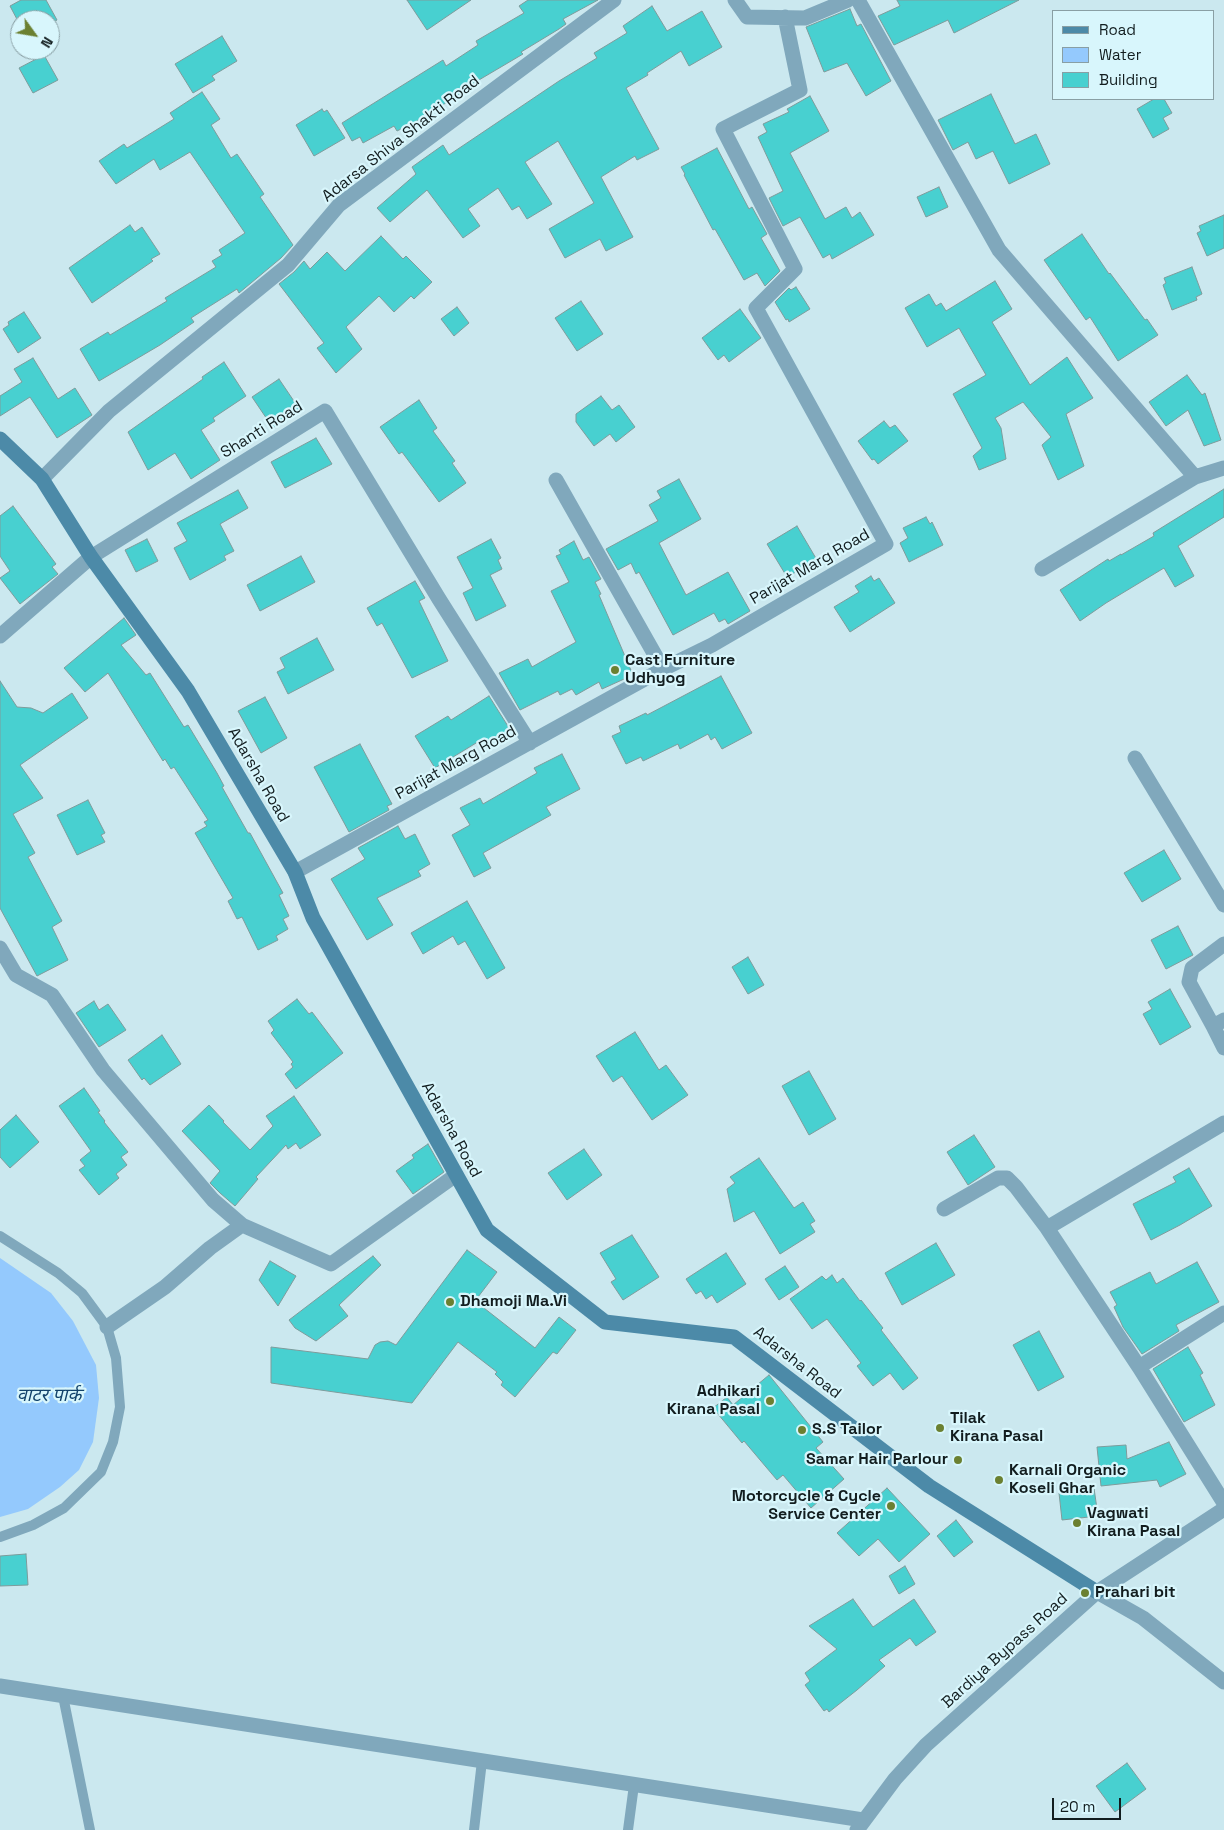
<!DOCTYPE html>
<meta charset="utf-8">
<style>
body{margin:0}
#map{position:relative;width:1224px;height:1830px;overflow:hidden;background:#cbe8ef;font-family:"Space Grotesk",sans-serif}
canvas{display:block}
.legend{position:absolute;left:1052px;top:10px;width:162px;height:90px;box-sizing:border-box;background:#d8f6fc;border:1px solid #899fa4;margin:0;padding:6px 9px;list-style:none;font-size:15px;color:#121d1f}
.legend li{display:flex;align-items:center;gap:10px;height:25px}
.legend b{width:25px;border:1px solid #899fa4}
.north{position:absolute;left:10px;top:10px;width:50px;height:50px;box-sizing:border-box;background:#d8f6fc;border:1px solid #899fa4;border-radius:50%;rotate:122deg;font-size:14px;font-weight:700;line-height:20px;text-align:center;color:#121d1f}
.north::after{content:'';display:block;margin:auto;width:18px;height:22px;background:#6b8031;clip-path:polygon(50% 0,100% 100%,50% 72%,0 100%)}
.scale{position:absolute;left:1052px;top:1798px;width:69px;height:22px;box-sizing:border-box;border:2px solid #121d1f;border-top:0;padding-left:6px;font-size:15px;line-height:18px;white-space:nowrap;color:#121d1f;-webkit-text-stroke:4px #d8f6fc;paint-order:stroke}
</style>
<div id="map">
<canvas width="1224" height="1830"></canvas>
<ul class="legend">
<li><b style="height:6px;background:#4c8aa8"></b>Road</li>
<li><b style="height:14px;background:#94c9fd"></b>Water</li>
<li><b style="height:14px;background:#48d0d0"></b>Building</li>
</ul>
<div class="north">N</div>
<div class="scale">20 m</div>
</div>
<script>
const context = document.querySelector('canvas').getContext('2d');
context.lineJoin = 'round';
function paint(path, color) { context.fillStyle = color; context.fill(path, 'evenodd'); }
const toPath = rows => new Path2D(rows.map(r => 'M' + r).join(''));
function strokePath(path, color, width, dash) { context.strokeStyle = color; context.lineWidth = width; context.lineCap = dash ? 'butt' : 'round'; context.setLineDash(dash || []); context.stroke(path); }
function write(font, color, halo, rows, align = 'center') {
  context.font = font + ' "Space Grotesk","Noto Sans Devanagari",sans-serif'; context.lineWidth = 4.5; context.setLineDash([]); context.textBaseline = 'middle'; context.strokeStyle = halo; context.fillStyle = color; for (const [text, x, y, turn = 0] of rows) {
    context.save(); context.translate(x, y); context.rotate((+turn || 0) * Math.PI / 180); context.textAlign = isNaN(turn) ? turn : align; if (halo) context.strokeText(text, 0, 0); context.fillText(text, 0, 0); context.restore();
  }
}
const water = toPath([
 [0,1258,51,1293,73,1321,96,1365,99,1398,93,1442,79,1470,60,1487,28,1509,0,1517]
]);
const building = toPath([
 [21,0,46,0,57,20,50,24,50,20,20,20,20,25,10,6,21,0],
 [407,0,471,0,427,30,407,0],
 [528,0,598,0,563,19,566,24,559,29,521,52,523,54,467,87,468,89,417,121,397,131,394,126,363,143,360,137,352,141,342,123,443,60,446,66,478,45,476,41,524,13,519,6,528,0],
 [897,0,1019,0,954,33,948,20,894,45,878,16,900,6,897,0],
 [652,6,667,31,702,11,722,47,689,66,681,51,647,73,648,75,626,88,659,149,637,160,635,156,601,177,633,237,606,251,600,239,565,258,549,229,594,203,558,141,525,162,552,204,527,219,519,206,512,210,498,188,468,209,480,226,463,238,427,190,390,222,377,208,416,174,412,167,443,145,449,155,559,81,597,58,594,53,627,33,623,26,652,6],
 [850,9,857,26,861,24,891,81,866,96,847,63,824,72,806,27,850,9],
 [222,36,237,61,212,76,215,80,193,93,175,64,222,36],
 [44,55,58,80,33,93,19,68,44,55],
 [202,92,220,119,211,125,231,158,237,154,264,194,260,197,293,245,281,258,239,293,237,289,191,318,194,322,160,345,99,381,80,349,108,332,110,335,167,301,165,298,216,267,212,261,222,255,219,250,245,233,190,152,160,170,154,159,116,184,99,161,124,144,127,148,174,119,170,113,202,92],
 [991,94,1015,144,1036,134,1050,164,1009,184,993,151,976,159,968,142,953,150,938,120,991,94],
 [810,96,829,131,790,153,825,219,846,207,852,218,860,212,874,235,832,259,830,254,823,258,800,217,783,226,769,198,783,191,758,137,767,132,763,124,789,112,787,109,810,96],
 [1154,99,1164,99,1172,113,1163,118,1169,129,1153,138,1137,109,1154,99],
 [322,109,324,112,327,110,345,138,314,156,296,125,322,109],
 [717,148,749,209,752,207,767,234,761,238,780,271,765,286,757,273,744,280,715,229,713,230,684,175,685,174,681,167,717,148],
 [939,187,948,207,926,217,917,197,939,187],
 [1224,215,1224,248,1207,256,1197,233,1201,231,1199,226,1224,215],
 [130,225,135,232,142,227,160,254,151,259,153,261,92,303,69,268,130,225],
 [1082,234,1109,274,1110,273,1145,320,1147,319,1158,335,1118,361,1090,317,1086,320,1044,260,1082,234],
 [381,236,403,259,406,256,432,282,414,299,411,296,394,312,379,296,346,327,362,349,336,373,317,348,324,343,279,284,294,272,304,261,310,269,327,252,345,271,381,236],
 [1192,267,1202,294,1196,297,1197,300,1172,310,1163,285,1166,283,1164,278,1192,267],
 [995,281,1012,309,992,322,1030,385,1067,357,1093,398,1066,414,1084,466,1058,480,1042,445,1051,437,1023,402,995,418,1001,428,1006,459,979,470,973,456,982,448,953,394,986,375,959,328,927,347,905,308,929,294,936,306,941,303,946,311,995,281],
 [796,287,810,309,789,322,788,319,786,320,775,302,789,288,791,290,796,287],
 [581,301,603,334,577,351,555,318,581,301],
 [457,307,469,323,454,336,441,319,457,307],
 [740,309,761,338,729,362,724,355,718,360,702,338,740,309],
 [24,312,41,338,18,353,3,329,9,325,8,322,24,312],
 [33,358,58,399,75,388,92,415,57,438,30,397,0,416,0,396,22,382,14,369,33,358],
 [224,362,246,396,213,418,215,421,201,430,220,460,191,479,175,453,148,470,128,432,203,379,202,377,224,362],
 [1187,375,1202,395,1205,393,1221,440,1204,446,1188,410,1166,426,1149,402,1187,375],
 [279,379,300,410,273,428,252,397,279,379],
 [601,396,612,410,619,405,635,427,616,442,610,434,594,446,576,422,576,414,601,396],
 [419,400,437,428,433,431,455,461,452,463,466,483,439,502,402,452,399,454,380,427,419,400],
 [884,421,890,428,895,425,908,441,878,464,874,459,872,460,858,441,884,421],
 [316,438,332,464,285,488,271,462,316,438],
 [679,479,701,519,659,543,686,595,728,572,750,611,728,624,725,619,719,622,714,613,673,635,639,572,636,574,631,563,618,570,606,549,658,521,649,505,661,498,657,491,679,479],
 [1224,489,1224,517,1178,546,1194,576,1175,587,1164,568,1106,603,1080,621,1060,590,1108,559,1109,561,1121,554,1121,555,1154,536,1153,533,1224,489],
 [238,490,248,508,220,524,234,551,224,556,226,560,190,580,174,548,187,541,177,523,238,490],
 [13,506,56,564,52,567,58,574,20,604,0,578,10,571,0,556,0,516,13,506],
 [926,517,930,524,932,522,943,545,909,562,900,543,908,538,903,528,926,517],
 [797,526,817,560,787,577,767,544,797,526],
 [147,539,158,561,136,572,125,550,147,539],
 [491,539,501,558,498,560,502,569,490,575,506,606,476,621,463,593,473,588,457,557,491,539],
 [574,541,583,560,589,557,601,579,595,582,601,594,599,595,633,675,602,689,599,682,576,695,572,689,560,695,558,691,520,710,499,673,528,659,532,667,576,642,551,591,569,582,556,556,561,554,559,550,574,541],
 [301,556,315,582,260,611,247,585,301,556],
 [871,576,874,581,879,578,895,603,850,632,834,607,859,592,855,586,871,576],
 [415,581,425,598,419,601,448,661,412,678,382,623,377,626,367,608,415,581],
 [124,618,136,635,121,645,146,675,150,673,184,727,188,725,217,773,224,786,222,787,248,833,250,833,283,893,279,895,289,916,283,919,288,929,276,936,278,940,258,950,242,917,237,919,228,901,233,898,195,833,207,826,204,822,208,820,174,767,171,769,165,759,163,761,108,673,85,692,64,668,124,618],
 [317,638,334,670,288,694,277,672,285,668,280,658,317,638],
 [721,676,752,733,722,749,715,737,711,740,708,734,680,749,678,744,643,761,641,757,626,764,612,736,621,732,619,726,646,713,647,715,721,676],
 [0,681,17,707,31,708,43,713,72,693,88,718,20,765,43,798,13,814,35,853,28,857,62,921,52,927,68,960,37,976,0,908,0,681],
 [489,696,511,731,485,747,481,740,435,768,415,736,448,716,451,720,489,696],
 [265,697,287,738,261,753,238,711,265,697],
 [360,744,392,804,387,806,389,810,349,832,314,767,360,744],
 [562,754,580,789,546,807,551,815,483,853,491,868,474,877,452,835,470,825,460,808,480,798,483,804,537,773,534,768,562,754],
 [88,800,105,833,101,835,105,842,77,855,57,815,88,800],
 [398,826,405,839,415,834,430,864,418,871,421,876,377,898,393,925,367,940,331,879,365,859,358,848,398,826],
 [1164,850,1181,879,1142,902,1124,873,1164,850],
 [467,901,505,968,487,979,465,941,458,945,453,936,423,954,411,933,467,901],
 [1178,926,1193,955,1166,969,1151,940,1178,926],
 [748,957,764,985,748,994,732,967,748,957],
 [1170,989,1191,1027,1160,1045,1143,1014,1152,1009,1148,1002,1170,989],
 [297,999,309,1014,312,1012,343,1053,296,1089,285,1074,293,1067,291,1064,293,1062,271,1033,274,1030,268,1021,297,999],
 [94,1001,99,1010,108,1004,126,1030,99,1047,76,1013,94,1001],
 [635,1032,659,1070,666,1065,688,1095,652,1120,622,1076,613,1082,596,1056,635,1032],
 [162,1035,181,1064,150,1085,144,1078,142,1080,128,1060,162,1035],
 [809,1071,836,1119,809,1135,782,1086,809,1071],
 [84,1088,100,1111,98,1112,105,1121,104,1122,128,1152,121,1157,127,1165,116,1174,119,1178,99,1195,79,1170,85,1166,80,1160,91,1151,59,1106,84,1088],
 [294,1096,321,1135,300,1149,296,1143,288,1149,286,1145,256,1177,258,1179,235,1206,220,1193,210,1183,220,1171,182,1131,209,1105,224,1121,223,1122,250,1150,273,1126,266,1116,294,1096],
 [16,1115,39,1142,10,1168,0,1157,0,1130,16,1115],
 [974,1135,995,1167,968,1185,947,1152,974,1135],
 [428,1144,444,1172,413,1194,396,1171,414,1158,412,1155,428,1144],
 [584,1149,602,1175,567,1200,548,1173,584,1149],
 [759,1158,794,1208,803,1202,815,1221,810,1224,815,1232,780,1254,754,1211,734,1222,727,1189,735,1183,730,1177,759,1158],
 [1189,1168,1212,1206,1180,1225,1151,1240,1133,1204,1176,1182,1173,1177,1189,1168],
 [632,1235,659,1277,623,1300,611,1282,616,1279,600,1253,632,1235],
 [936,1243,955,1275,902,1305,885,1273,936,1243],
 [467,1250,497,1272,475,1301,535,1348,559,1317,576,1330,557,1354,553,1352,515,1397,501,1385,503,1382,495,1374,497,1372,458,1342,412,1403,271,1383,271,1347,368,1359,375,1345,380,1342,388,1341,396,1345,467,1250],
 [726,1253,746,1284,717,1303,712,1295,706,1299,701,1291,696,1294,686,1279,726,1253],
 [373,1256,381,1265,339,1305,348,1316,316,1341,295,1328,289,1320,373,1256],
 [270,1261,296,1276,278,1306,259,1280,270,1261],
 [1197,1262,1219,1302,1176,1325,1179,1331,1142,1354,1123,1327,1114,1307,1117,1305,1110,1292,1150,1272,1156,1284,1197,1262],
 [785,1266,799,1287,779,1300,765,1279,785,1266],
 [832,1275,837,1283,843,1278,860,1301,861,1300,883,1328,881,1330,918,1378,903,1390,890,1373,873,1386,857,1366,861,1363,827,1319,812,1329,790,1299,822,1276,826,1280,832,1275],
 [1039,1331,1064,1377,1038,1391,1013,1345,1039,1331],
 [1188,1347,1203,1373,1200,1375,1215,1405,1184,1422,1153,1369,1188,1347],
 [769,1375,823,1442,816,1448,844,1479,811,1508,783,1475,777,1480,744,1441,742,1443,713,1408,727,1397,733,1405,769,1375],
 [1169,1442,1186,1474,1160,1487,1157,1480,1101,1486,1097,1447,1126,1445,1127,1459,1169,1442],
 [887,1488,930,1534,899,1562,878,1539,859,1556,837,1533,887,1488],
 [1094,1488,1098,1516,1062,1520,1059,1493,1094,1488],
 [956,1520,973,1542,954,1557,937,1536,956,1520],
 [26,1554,28,1585,0,1586,0,1556,26,1554],
 [905,1566,915,1584,899,1594,889,1576,905,1566],
 [853,1599,873,1627,914,1599,936,1632,916,1646,910,1638,879,1660,885,1666,857,1690,829,1712,827,1709,824,1711,805,1685,810,1681,805,1673,837,1649,809,1626,853,1599],
 [1127,1763,1146,1789,1115,1812,1096,1786,1127,1763]
]);
const service = toPath([
 [0,1236,58,1273,82,1293,107,1327,116,1358,120,1407,113,1442,101,1472,64,1508,33,1525,0,1537],
 [63,1696,90,1830],
 [474,1830,482,1761],
 [628,1830,634,1785]
]);
const minor = toPath([
 [735,0,747,17,805,18,848,0],
 [858,0,999,250,1195,477,1224,468],
 [42,479,109,411,288,265,339,205,614,0],
 [556,480,663,669],
 [1042,569,1195,477],
 [0,636,91,557,325,411,439,599,530,743],
 [1135,758,1224,905],
 [295,872,663,669,712,645,886,544,756,308,795,269,723,129,800,90,785,17],
 [0,948,16,975,52,995,103,1070,213,1200,242,1225],
 [1224,1020,1213,1026,1224,1048],
 [1213,1026,1189,982,1192,968,1224,944],
 [944,1209,998,1178,1007,1178,1016,1187,1047,1228,1139,1367,1224,1503],
 [1047,1228,1224,1123],
 [107,1327,165,1287,210,1248,242,1225,331,1264,456,1175],
 [1139,1367,1224,1313],
 [0,1686,863,1820]
]);
const tertiary = toPath([
 [1097,1592,1143,1618,1224,1682],
 [857,1830,895,1779,926,1745,1097,1592,1224,1509]
]);
const secondary = toPath([
 [0,439,42,479,91,557,188,691,295,872,313,918,487,1230,605,1322,734,1337,929,1486,1097,1592]
]);
const markers = [
 [615,670,5,"#6b8031"],
 [450,1302,5,"#6b8031"],
 [770,1401,5,"#6b8031"],
 [940,1428,5,"#6b8031"],
 [802,1430,5,"#6b8031"],
 [958,1460,5,"#6b8031"],
 [999,1480,5,"#6b8031"],
 [891,1506,5,"#6b8031"],
 [1077,1523,5,"#6b8031"],
 [1085,1593,5,"#6b8031"]
];
const streetNames = [
 ["Adarsa Shiva Shakti Road",401,139,-38],
 ["Shanti Road",262,430,-32],
 ["Parijat Marg Road",810,567,-30],
 ["Parijat Marg Road",456,763,-29],
 ["Adarsha Road",258,775,60],
 ["Adarsha Road",451,1130,61],
 ["Adarsha Road",797,1363,38],
 ["Bardiya Bypass Road",1005,1651,-42]
];
const poiNames = [
 ["Cast Furniture",625,661],
 ["Udhyog",625,679],
 ["Dhamoji Ma.Vi",460,1302],
 ["Adhikari",760,1392,"right"],
 ["Kirana Pasal",760,1410,"right"],
 ["Tilak",950,1419],
 ["Kirana Pasal",950,1437],
 ["S.S Tailor",812,1430],
 ["Samar Hair Parlour",948,1460,"right"],
 ["Karnali Organic",1009,1471],
 ["Koseli Ghar",1009,1489],
 ["Motorcycle & Cycle",881,1497,"right"],
 ["Service Center",881,1515,"right"],
 ["Vagwati",1087,1514],
 ["Kirana Pasal",1087,1532],
 ["Prahari bit",1095,1593]
];
const waterNames = [
 ["वाटर पार्क",49,1396]
];
paint(water, '#94c9fd');
paint(building, '#48d0d0');
strokePath(building, '#7e9b9b', 1);
strokePath(service, '#80a8bc', 10);
strokePath(minor, '#80a8bc', 15);
strokePath(tertiary, '#80a8bc', 15);
strokePath(secondary, '#4c8aa8', 15);
for (const [x, y, r, color] of markers) { const dot = new Path2D(); dot.arc(x, y, r, 0, 2 * Math.PI); context.fillStyle = color; context.fill(dot); strokePath(dot, '#d8f6fc', 2); }
write('16px', '#121d1f', '#d8f6fc', streetNames);
write('bold 16px', '#121d1f', '#d8f6fc', poiNames, 'left');
write('italic 18px', '#12426b', '#d8f6fc', waterNames);
</script>
